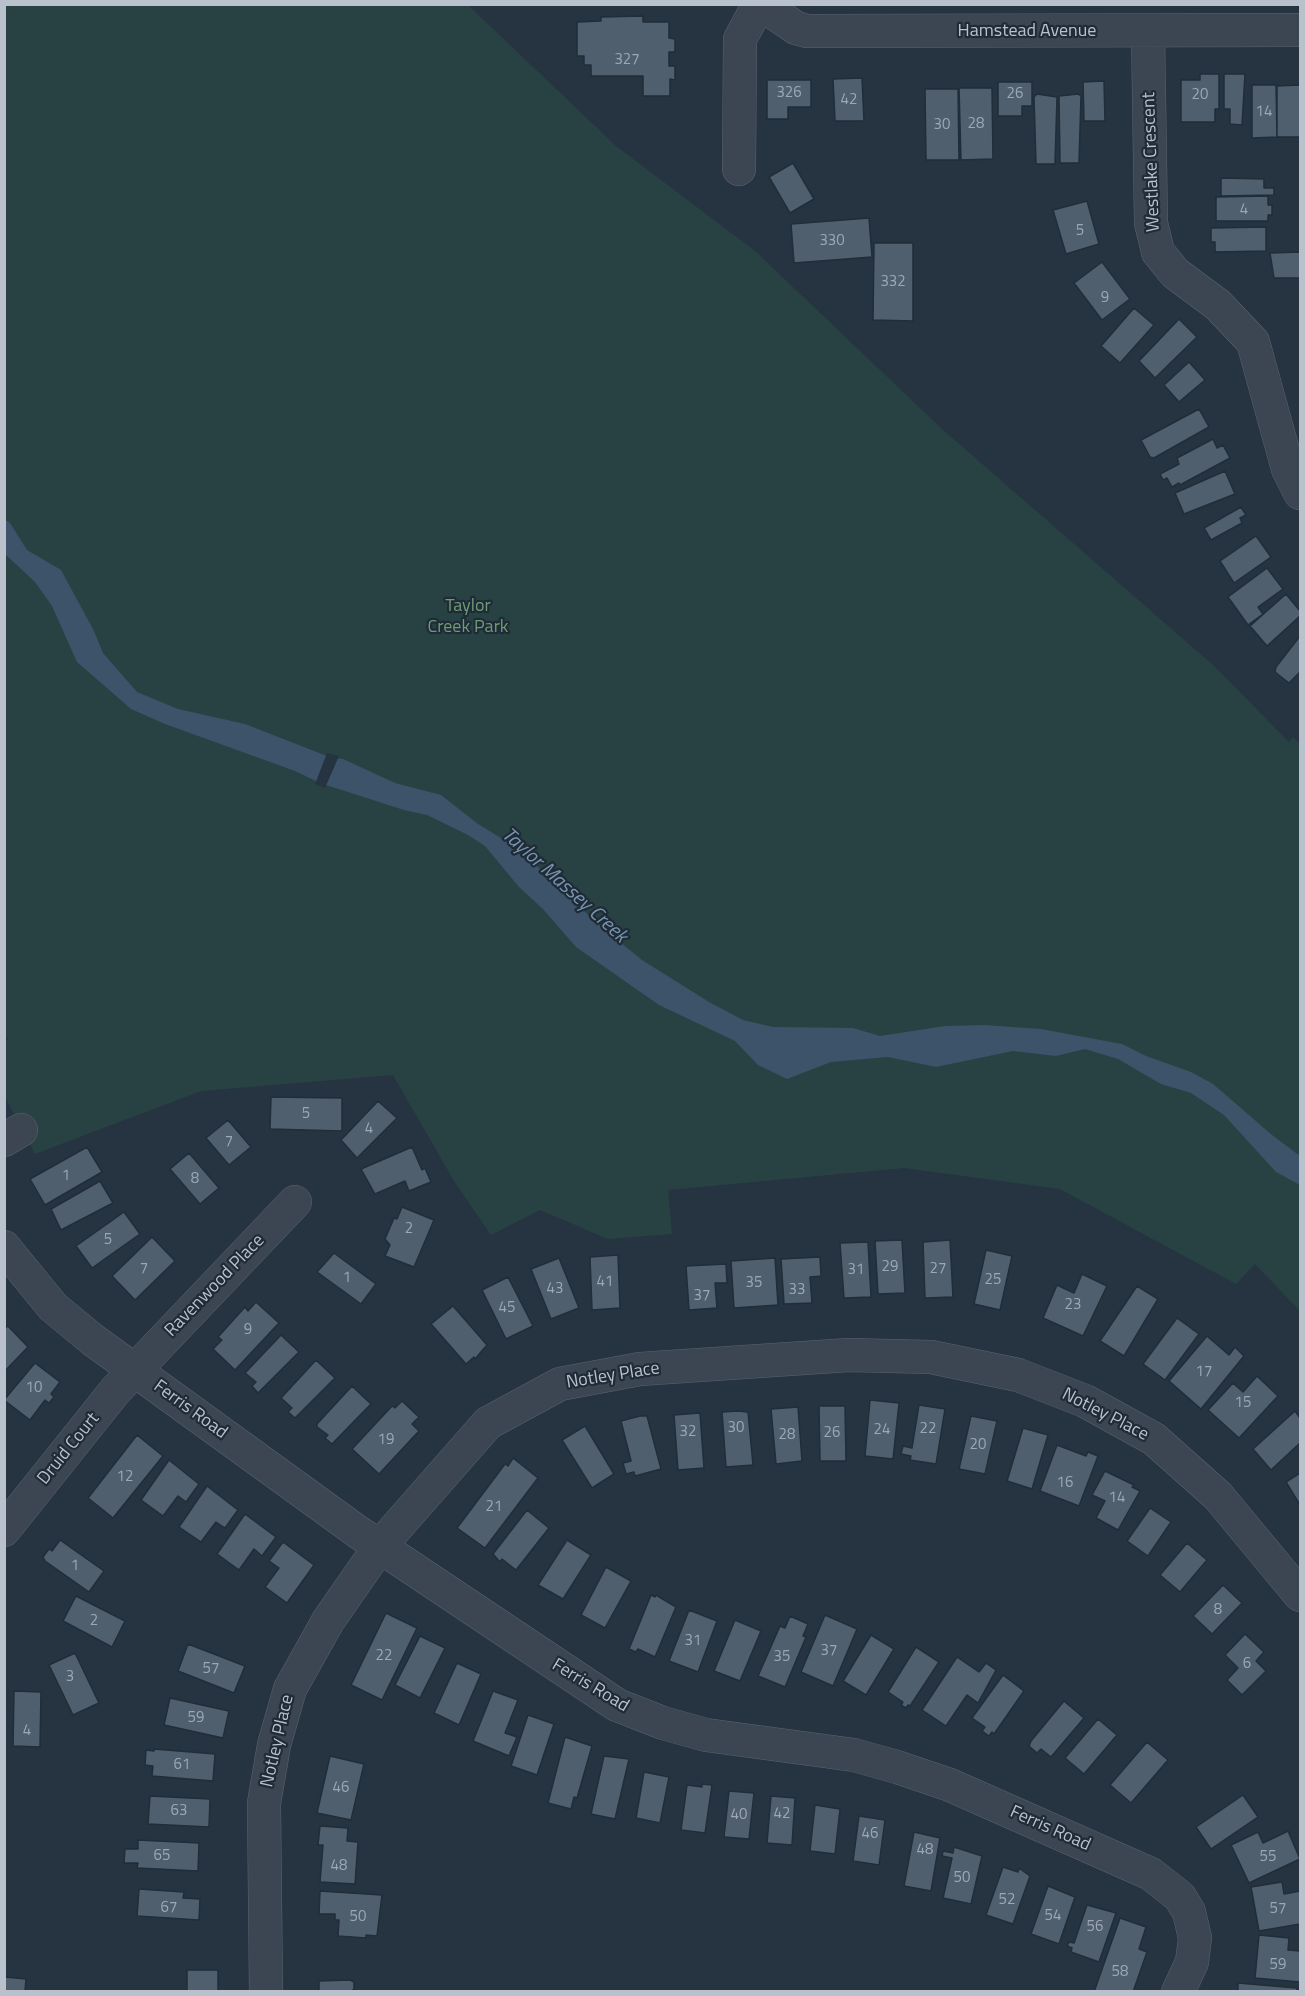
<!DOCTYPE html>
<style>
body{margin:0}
#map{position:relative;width:1305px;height:1996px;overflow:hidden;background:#263442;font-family:"Titillium Web",sans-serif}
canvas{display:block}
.frame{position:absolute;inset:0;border:6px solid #b8c1cc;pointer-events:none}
</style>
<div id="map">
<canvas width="1305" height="1996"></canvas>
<div class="frame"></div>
</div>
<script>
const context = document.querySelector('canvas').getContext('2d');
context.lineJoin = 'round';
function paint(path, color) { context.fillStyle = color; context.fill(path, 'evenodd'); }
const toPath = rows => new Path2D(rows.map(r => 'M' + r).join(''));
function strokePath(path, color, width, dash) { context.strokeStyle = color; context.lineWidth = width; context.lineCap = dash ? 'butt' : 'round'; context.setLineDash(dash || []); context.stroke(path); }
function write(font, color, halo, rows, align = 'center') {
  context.font = font + ' "Titillium Web",sans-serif'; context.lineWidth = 4.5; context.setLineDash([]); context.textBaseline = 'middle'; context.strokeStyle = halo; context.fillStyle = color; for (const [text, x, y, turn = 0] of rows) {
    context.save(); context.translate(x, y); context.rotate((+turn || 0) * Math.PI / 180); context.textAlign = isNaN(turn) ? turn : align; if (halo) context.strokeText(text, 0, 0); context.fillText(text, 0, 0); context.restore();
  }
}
const green = toPath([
 [5,5,468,5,616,146,755,251,942,429,1213,665,1289,742,1293,737,1300,744,1300,1311,1255,1264,1236,1284,1060,1189,904,1168,668,1190,672,1234,608,1239,540,1210,491,1235,454,1181,393,1075,201,1091,35,1154,5,1097,5,1041,8,1039,5,1035]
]);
const water = toPath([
 [4,519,10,523,27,550,61,570,94,631,103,653,137,692,178,709,245,724,332,758,343,759,395,783,441,795,478,824,519,849,599,925,642,960,709,1002,743,1020,773,1027,853,1028,880,1036,945,1026,984,1025,1041,1029,1122,1044,1146,1056,1191,1072,1213,1084,1272,1135,1300,1156,1300,1185,1276,1172,1224,1115,1191,1093,1161,1084,1118,1059,1085,1049,1056,1056,1013,1051,936,1067,888,1057,831,1062,787,1079,758,1065,735,1041,659,1005,576,947,543,909,519,887,485,846,468,835,427,815,404,810,320,783,295,771,165,724,131,709,77,662,52,606,35,582,5,554]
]);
const pier = toPath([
 [327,753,339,756,325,788,315,784]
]);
const building = toPath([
 [643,16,643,22,669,22,669,38,675,39,675,52,669,52,669,66,675,66,675,80,670,79,670,96,643,96,643,76,591,76,591,65,584,65,584,56,577,56,577,22,601,21,601,17,643,16],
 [1200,74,1219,74,1219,109,1215,109,1215,122,1181,122,1181,80,1200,80,1200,74],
 [1224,74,1245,74,1242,125,1230,124,1230,109,1224,109,1224,74],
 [862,78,864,121,835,121,833,79,862,78],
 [767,80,811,80,811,107,788,107,788,119,767,119,767,80],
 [1104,81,1105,121,1084,121,1083,82,1104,81],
 [998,82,1032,82,1032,106,1022,106,1022,116,998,116,998,82],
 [1252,85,1276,85,1277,137,1252,138,1252,85],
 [1300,85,1300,137,1277,137,1277,86,1300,85],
 [959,88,992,88,993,159,961,160,959,88],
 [925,89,958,89,959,160,926,160,925,89],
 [1037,94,1057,97,1055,164,1036,164,1034,97,1037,94],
 [1078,94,1081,96,1079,163,1060,163,1059,96,1078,94],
 [793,163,814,199,790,213,769,177,793,163],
 [1221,178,1264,179,1264,188,1274,188,1274,195,1221,196,1221,178],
 [1268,196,1268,205,1272,205,1272,215,1268,215,1268,221,1216,221,1216,197,1268,196],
 [1087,201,1099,244,1066,254,1053,210,1087,201],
 [869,218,872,257,794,263,791,224,869,218],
 [1266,227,1266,251,1215,252,1215,242,1211,242,1211,228,1266,227],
 [874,243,913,243,913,321,873,320,874,243],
 [1300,252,1300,278,1274,278,1270,253,1300,252],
 [1102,262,1130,299,1102,320,1074,283,1102,262],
 [1134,308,1154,325,1120,363,1101,346,1134,308],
 [1179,319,1197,337,1155,378,1139,361,1179,319],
 [1189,362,1205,380,1179,402,1164,385,1189,362],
 [1199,409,1209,427,1154,458,1150,457,1141,440,1199,409],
 [1213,439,1217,448,1223,445,1230,458,1180,485,1179,483,1172,487,1167,478,1163,480,1160,474,1179,464,1177,458,1213,439],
 [1225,471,1235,494,1184,514,1175,493,1225,471],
 [1241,507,1246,515,1240,518,1242,523,1211,540,1204,528,1241,507],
 [1256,536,1271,557,1234,583,1220,561,1256,536],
 [1267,568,1283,589,1258,607,1263,614,1248,625,1228,597,1267,568],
 [1286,594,1300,611,1300,616,1267,646,1250,626,1286,594],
 [1300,636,1300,672,1289,683,1275,672,1276,667,1300,636],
 [271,1097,342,1098,342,1131,270,1129,271,1097],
 [378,1101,397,1118,357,1158,341,1140,378,1101],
 [228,1120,251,1147,229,1165,206,1138,228,1120],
 [87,1147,102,1172,45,1205,30,1179,87,1147],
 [412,1147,422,1170,425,1168,431,1182,409,1191,405,1181,375,1194,361,1169,412,1147],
 [189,1153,219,1188,200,1204,170,1169,189,1153],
 [100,1181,113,1203,61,1230,51,1209,100,1181],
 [402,1207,434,1220,414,1267,385,1256,390,1245,385,1239,394,1218,397,1219,402,1207],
 [124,1212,140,1234,92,1268,76,1246,124,1212],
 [152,1237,175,1261,135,1300,112,1276,152,1237],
 [902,1240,905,1293,878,1294,875,1241,902,1240],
 [950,1240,953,1297,925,1298,923,1242,950,1240],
 [868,1242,871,1297,844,1298,840,1243,868,1242],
 [986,1250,1012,1256,1000,1310,974,1304,986,1250],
 [334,1253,376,1284,361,1304,317,1272,334,1253],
 [618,1255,620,1308,592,1310,590,1257,618,1255],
 [820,1257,821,1276,810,1277,812,1303,784,1304,781,1259,820,1257],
 [559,1258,579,1308,551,1319,531,1269,559,1258],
 [775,1258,778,1305,734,1308,731,1261,775,1258],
 [726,1264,727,1283,715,1283,717,1308,689,1310,686,1266,726,1264],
 [1082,1274,1107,1286,1083,1336,1043,1318,1057,1285,1074,1293,1082,1274],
 [508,1277,533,1326,506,1339,482,1290,508,1277],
 [1137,1286,1158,1299,1124,1356,1100,1341,1137,1286],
 [256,1302,279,1323,235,1370,213,1349,222,1340,218,1337,245,1307,248,1311,256,1302],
 [453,1306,487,1345,475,1359,474,1357,466,1364,431,1324,453,1306],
 [1177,1318,1199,1334,1165,1380,1143,1364,1177,1318],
 [8,1326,28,1347,4,1372,4,1329,8,1326],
 [281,1335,299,1352,258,1393,252,1386,256,1382,245,1373,281,1335],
 [1207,1336,1229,1355,1235,1347,1244,1356,1201,1409,1169,1381,1207,1336],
 [316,1360,335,1378,295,1418,288,1412,292,1408,281,1398,316,1360],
 [35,1363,60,1382,51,1394,54,1397,49,1403,45,1400,30,1420,4,1400,35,1363],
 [1257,1376,1278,1396,1239,1438,1208,1410,1233,1383,1243,1392,1257,1376],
 [352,1386,371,1404,332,1444,325,1438,328,1435,317,1427,317,1424,352,1386],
 [870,1400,899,1403,893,1459,865,1456,870,1400],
 [402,1401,419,1417,412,1424,419,1431,379,1474,352,1449,392,1406,395,1408,402,1401],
 [919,1405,945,1409,936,1464,910,1460,911,1456,901,1454,903,1446,912,1448,919,1405],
 [819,1406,845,1406,846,1461,820,1461,819,1406],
 [798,1407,802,1461,776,1464,771,1409,798,1407],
 [738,1411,748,1412,753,1465,726,1467,722,1412,738,1411],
 [1295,1411,1300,1418,1300,1443,1271,1470,1253,1449,1295,1411],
 [700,1413,704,1468,678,1470,674,1415,700,1413],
 [640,1416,647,1416,661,1469,635,1476,634,1472,626,1474,623,1463,631,1461,621,1421,640,1416],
 [971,1416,997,1421,985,1474,959,1469,971,1416],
 [585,1426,614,1474,592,1488,562,1440,585,1426],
 [1023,1428,1048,1435,1032,1489,1007,1481,1023,1428],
 [137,1435,163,1456,113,1518,88,1498,137,1435],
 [1057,1445,1086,1456,1088,1452,1098,1456,1079,1506,1040,1491,1057,1445],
 [513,1458,538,1478,485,1548,457,1528,505,1464,508,1466,513,1458],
 [169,1460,199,1484,186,1502,178,1496,163,1516,141,1500,169,1460],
 [1105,1471,1134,1485,1132,1487,1140,1491,1118,1530,1096,1518,1105,1501,1092,1495,1105,1471],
 [1300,1473,1300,1505,1286,1482,1300,1473],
 [207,1486,238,1510,225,1528,216,1522,201,1542,179,1527,207,1486],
 [1150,1508,1171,1522,1148,1556,1127,1541,1150,1508],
 [527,1510,549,1528,516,1570,502,1559,500,1562,493,1554,527,1510],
 [245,1514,276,1537,262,1556,254,1549,239,1570,217,1554,245,1514],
 [60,1540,104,1571,89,1592,45,1561,43,1557,49,1549,52,1551,60,1540],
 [567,1540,591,1555,563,1599,538,1585,567,1540],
 [283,1542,314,1565,287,1603,265,1587,279,1568,269,1561,283,1542],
 [1187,1543,1207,1560,1180,1592,1160,1575,1187,1543],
 [606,1567,631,1581,605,1628,581,1615,606,1567],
 [1223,1585,1242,1603,1212,1634,1193,1616,1223,1585],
 [651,1595,655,1597,656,1595,676,1607,655,1657,638,1649,636,1652,629,1649,651,1595],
 [76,1596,125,1621,112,1647,63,1621,76,1596],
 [689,1610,717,1621,698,1672,669,1661,689,1610],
 [386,1613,417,1628,382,1700,351,1685,386,1613],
 [825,1615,857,1629,833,1686,801,1672,825,1615],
 [790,1616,808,1624,803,1636,806,1637,785,1687,758,1676,780,1626,785,1628,790,1616],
 [735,1620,761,1631,740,1681,714,1671,735,1620],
 [1245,1634,1264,1652,1256,1661,1266,1671,1242,1695,1227,1680,1238,1668,1225,1655,1245,1634],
 [871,1635,894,1649,866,1695,843,1681,871,1635],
 [420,1636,445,1648,420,1698,395,1685,420,1636],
 [188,1644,245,1666,234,1693,178,1671,188,1644],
 [916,1647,939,1662,910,1706,908,1705,906,1708,901,1705,903,1702,888,1692,916,1647],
 [75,1653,99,1703,73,1715,49,1665,75,1653],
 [957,1657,979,1672,986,1663,996,1670,978,1703,967,1695,946,1726,922,1710,957,1657],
 [457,1663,481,1674,459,1725,434,1713,457,1663],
 [1003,1675,1024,1691,994,1734,992,1732,989,1736,982,1731,985,1727,972,1718,1003,1675],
 [14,1691,41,1692,40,1747,13,1746,14,1691],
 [493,1691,518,1700,505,1733,517,1737,509,1756,473,1741,493,1691],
 [170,1698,229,1711,223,1738,164,1725,170,1698],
 [1064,1701,1084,1718,1051,1757,1041,1749,1037,1753,1029,1746,1031,1741,1064,1701],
 [528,1715,554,1724,537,1775,511,1766,528,1715],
 [1098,1719,1117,1735,1084,1774,1065,1758,1098,1719],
 [565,1737,592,1746,577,1798,574,1797,571,1809,548,1803,565,1737],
 [1147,1742,1168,1760,1131,1803,1110,1785,1147,1742],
 [154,1749,215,1754,213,1781,152,1776,153,1766,145,1765,146,1750,154,1751,154,1749],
 [330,1756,364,1764,351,1820,317,1813,330,1756],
 [604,1756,629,1759,615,1819,591,1814,604,1756],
 [644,1772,669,1777,660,1823,636,1818,644,1772],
 [702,1784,712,1785,705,1833,681,1830,687,1785,702,1787,702,1784],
 [729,1791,754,1793,749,1839,724,1837,729,1791],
 [1243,1795,1258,1817,1211,1849,1196,1827,1243,1795],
 [150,1796,210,1799,209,1827,148,1824,150,1796],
 [771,1796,795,1798,792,1845,767,1843,771,1796],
 [815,1805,840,1809,835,1854,810,1851,815,1805],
 [859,1816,885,1820,879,1865,853,1861,859,1816],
 [320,1826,348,1828,347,1841,358,1842,355,1884,320,1882,323,1845,318,1845,320,1826],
 [1288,1831,1300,1859,1249,1883,1231,1845,1258,1832,1263,1843,1288,1831],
 [914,1832,940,1838,931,1891,904,1886,914,1832],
 [138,1840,199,1843,198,1871,137,1868,138,1863,124,1863,125,1849,138,1849,138,1840],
 [954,1847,982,1856,971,1904,943,1898,952,1858,942,1856,943,1851,953,1853,954,1847],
 [1003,1867,1018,1872,1019,1868,1030,1876,1013,1924,986,1915,1003,1867],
 [1282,1882,1284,1894,1300,1891,1300,1924,1259,1931,1251,1887,1282,1882],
 [1048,1886,1075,1897,1059,1944,1031,1934,1048,1886],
 [139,1889,184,1892,183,1898,200,1899,199,1920,137,1916,139,1889],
 [320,1891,382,1895,377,1936,366,1935,366,1938,338,1936,339,1920,335,1920,335,1914,319,1914,320,1891],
 [1087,1905,1116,1913,1099,1962,1071,1952,1072,1948,1067,1946,1069,1942,1074,1943,1087,1905],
 [1120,1918,1146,1927,1139,1949,1147,1952,1133,1992,1094,1992,1120,1918],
 [1259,1935,1289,1938,1288,1950,1300,1951,1300,1982,1255,1978,1259,1935],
 [187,1970,218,1970,218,1992,187,1992,187,1970],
 [5,1977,26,1979,25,1991,32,1992,4,1992,5,1977],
 [350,1980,354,1982,354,1989,350,1992,319,1992,319,1981,350,1980],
 [1238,1983,1297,1988,1297,1992,1238,1992,1238,1983]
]);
const minor = toPath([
 [761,4,796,28,807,31,1300,30],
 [1148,32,1151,223,1158,252,1175,273,1218,305,1253,342,1288,469,1300,493],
 [739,169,740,39,759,4],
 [4,1140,21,1130],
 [4,1247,53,1307,93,1340,358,1532,617,1705,663,1723,706,1735,854,1755,897,1767,950,1785,1151,1874,1180,1897,1189,1912,1195,1938,1192,1962,1178,1992],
 [4,1530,115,1391,295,1202],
 [266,1992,264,1803,274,1745,290,1689,328,1621,380,1546,488,1423,560,1384,640,1369,849,1355,931,1357,1018,1375,1085,1401,1154,1439,1218,1496,1300,1595]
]);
const numberNames = [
 ["327",627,60],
 ["326",789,93],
 ["26",1015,94],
 ["20",1200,95],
 ["42",849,100],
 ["14",1264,112],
 ["28",976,124],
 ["30",942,125],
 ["4",1244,210],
 ["5",1080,231],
 ["330",832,241],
 ["332",893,282],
 ["9",1105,298],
 ["5",306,1114],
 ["4",369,1129],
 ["7",229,1142],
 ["1",66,1176],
 ["8",195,1179],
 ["2",409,1229],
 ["5",108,1240],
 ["29",890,1267],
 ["7",144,1269],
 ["27",938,1269],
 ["31",856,1270],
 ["1",347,1278],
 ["25",993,1280],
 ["41",605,1282],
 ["35",754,1283],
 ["43",555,1289],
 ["33",797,1290],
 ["37",702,1296],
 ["23",1073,1305],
 ["45",507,1308],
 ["9",248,1330],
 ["17",1204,1372],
 ["10",34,1388],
 ["15",1243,1403],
 ["30",736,1428],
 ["22",928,1429],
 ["24",882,1430],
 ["32",688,1432],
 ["26",832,1433],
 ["28",787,1435],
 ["19",386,1440],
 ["20",978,1445],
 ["12",125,1477],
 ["16",1065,1483],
 ["14",1117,1498],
 ["21",494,1507],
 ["1",75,1566],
 ["8",1218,1610],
 ["2",94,1621],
 ["31",693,1641],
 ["37",829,1651],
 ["22",384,1656],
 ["35",782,1657],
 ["6",1247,1664],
 ["57",211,1669],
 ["3",70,1677],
 ["59",196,1718],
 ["4",27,1731],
 ["61",182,1765],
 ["46",341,1788],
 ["63",179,1811],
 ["42",782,1814],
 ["40",739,1815],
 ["46",870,1834],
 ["48",925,1850],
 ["65",162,1856],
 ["55",1268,1857],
 ["48",339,1866],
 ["50",962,1878],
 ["52",1007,1900],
 ["67",169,1908],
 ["57",1278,1909],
 ["54",1053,1916],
 ["50",358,1917],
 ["56",1095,1927],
 ["59",1278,1965],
 ["58",1120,1972]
];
const streetNames = [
 ["Hamstead Avenue",1027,32],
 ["Westlake Crescent",1152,162,-92],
 ["Ravenwood Place",215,1286,-46],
 ["Notley Place",613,1376,-9],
 ["Ferris Road",190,1410,36],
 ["Notley Place",1105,1415,27],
 ["Druid Court",69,1449,-51],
 ["Ferris Road",590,1686,31],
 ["Notley Place",278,1741,-77],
 ["Ferris Road",1050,1829,24]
];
const parkNames = [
 ["Taylor",468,607],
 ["Creek Park",468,628]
];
const waterNames = [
 ["Taylor Massey Creek",564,886,42]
];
paint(green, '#284243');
paint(water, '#3c536a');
paint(pier, '#263442');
paint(building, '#4f5f6d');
strokePath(building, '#212d39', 1.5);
strokePath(minor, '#59646f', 34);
strokePath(minor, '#3b4652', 33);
write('15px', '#9ea8b4', null, numberNames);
write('18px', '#b8c1cc', '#1f2b37', streetNames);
write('18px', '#6f9c75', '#1f2b37', parkNames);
write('italic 20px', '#7894ae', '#1f2b37', waterNames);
</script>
